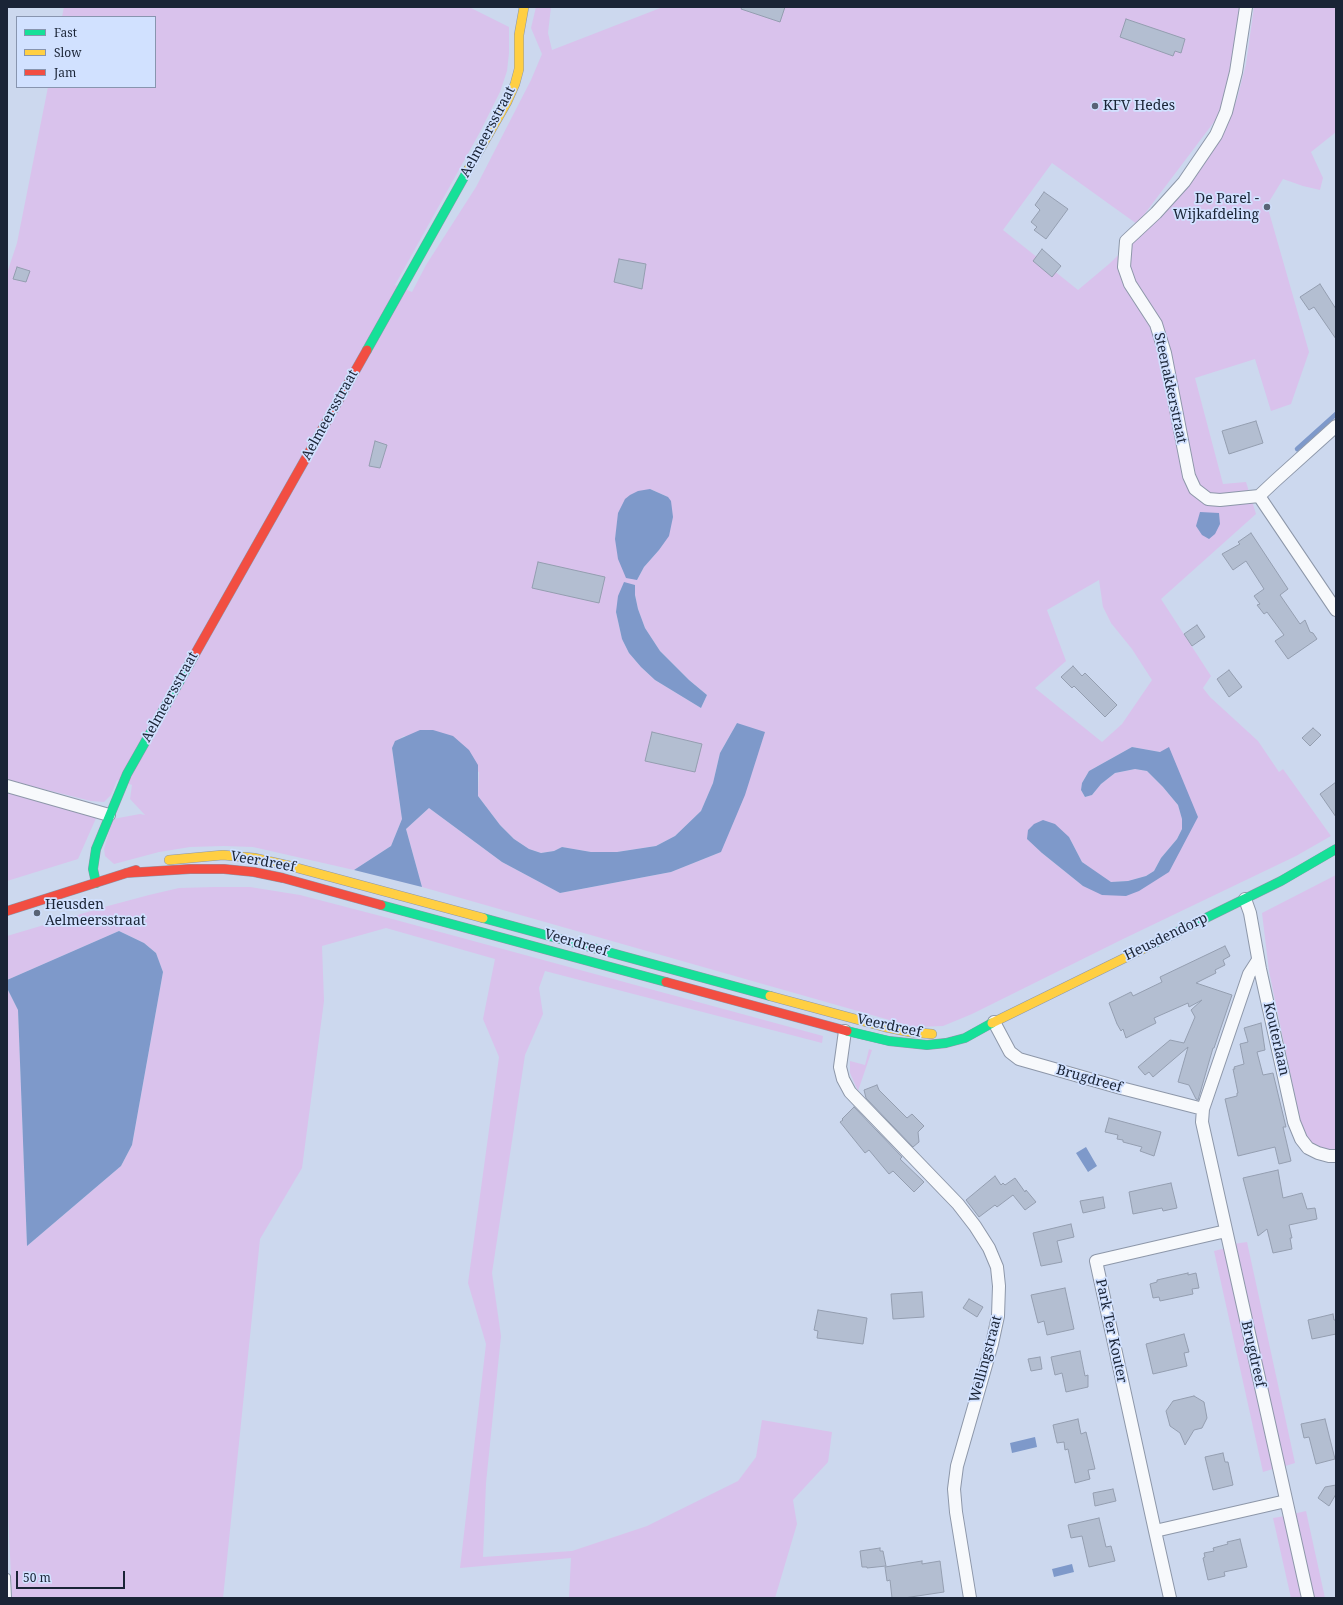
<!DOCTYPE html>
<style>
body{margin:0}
#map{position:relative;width:1343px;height:1605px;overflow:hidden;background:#ccd8ee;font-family:"Noto Serif",serif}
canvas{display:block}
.frame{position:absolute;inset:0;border:8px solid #1a2436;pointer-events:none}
.legend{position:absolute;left:16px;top:16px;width:140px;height:72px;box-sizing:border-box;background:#d1e1ff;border:1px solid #8895af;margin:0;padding:5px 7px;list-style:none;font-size:12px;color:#1a2436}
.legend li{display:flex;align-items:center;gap:8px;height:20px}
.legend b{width:20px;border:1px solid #8895af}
.scale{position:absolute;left:16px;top:1571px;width:109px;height:18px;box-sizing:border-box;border:2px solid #1a2436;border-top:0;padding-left:5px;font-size:12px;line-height:14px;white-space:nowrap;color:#1a2436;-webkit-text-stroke:3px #d1e1ff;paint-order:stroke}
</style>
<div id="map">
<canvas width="1343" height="1605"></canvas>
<div class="frame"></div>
<ul class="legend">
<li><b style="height:5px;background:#16e098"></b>Fast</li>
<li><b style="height:5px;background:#ffcf43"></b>Slow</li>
<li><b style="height:5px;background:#f24e42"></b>Jam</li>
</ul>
<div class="scale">50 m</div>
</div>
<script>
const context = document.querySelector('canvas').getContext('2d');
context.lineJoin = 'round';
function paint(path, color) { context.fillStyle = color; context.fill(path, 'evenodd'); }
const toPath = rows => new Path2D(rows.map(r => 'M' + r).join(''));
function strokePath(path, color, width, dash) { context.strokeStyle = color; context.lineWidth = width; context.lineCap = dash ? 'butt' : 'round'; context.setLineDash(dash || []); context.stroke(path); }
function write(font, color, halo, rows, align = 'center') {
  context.font = font + ' "Noto Serif",serif'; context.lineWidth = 3.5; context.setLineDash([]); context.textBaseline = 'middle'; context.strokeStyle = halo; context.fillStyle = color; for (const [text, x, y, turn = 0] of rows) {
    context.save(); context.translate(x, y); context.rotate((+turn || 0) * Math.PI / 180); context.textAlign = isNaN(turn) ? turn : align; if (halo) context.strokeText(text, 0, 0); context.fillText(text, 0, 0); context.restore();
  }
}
const green = toPath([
 [64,7,469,7,509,27,509,53,507,71,500,92,480,132,395,285,412,292,426,265,476,187,531,80,542,54,531,28,536,7,551,7,548,33,552,50,663,7,1241,7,1235,55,1226,92,1217,118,1137,224,1052,163,1003,230,1078,290,1109,264,1171,204,1224,130,1237,99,1246,64,1254,7,1336,7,1336,132,1311,152,1323,178,1320,190,1303,186,1283,179,1267,205,1309,352,1291,404,1271,411,1255,359,1195,378,1223,484,1246,482,1256,514,1161,599,1211,676,1203,688,1210,697,1258,741,1279,772,1283,769,1331,836,1296,856,1123,939,972,1014,943,1026,914,1027,422,887,406,829,429,808,502,862,560,893,671,872,721,852,737,723,720,753,713,783,701,811,675,836,656,846,617,852,591,852,562,847,554,851,541,853,529,849,514,839,500,825,478,796,479,772,404,736,395,742,392,748,402,819,391,846,354,870,253,847,224,846,190,847,159,852,114,864,105,856,104,849,113,819,140,814,145,815,130,799,132,785,117,780,111,795,104,802,91,801,7,780,7,273,17,243,48,87,155,87,155,17,62,17],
 [650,489,668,497,659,550,644,567,637,580,615,539,617,527],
 [1099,580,1103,607,1111,623,1132,649,1152,680,1122,724,1102,742,1035,688,1066,661,1047,610],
 [635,585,635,595,638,609,645,628,660,651,689,680,707,695,701,708,655,680,641,667,629,653,622,639,616,612],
 [1132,747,1160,752,1198,817,1139,891,1083,886,1042,853,1069,837,1082,862,1095,872,1111,882,1128,881,1146,876,1154,871,1161,858,1177,839,1182,829,1182,819,1178,805,1163,787,1147,771,1135,769,1115,773,1101,784,1092,795,1085,797,1081,790,1082,783,1089,771],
 [7,792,97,816,78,859,7,881],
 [1336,875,1336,1150,1327,1151,1316,1147,1307,1138,1301,1125,1269,971,1262,913],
 [214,887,250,887,300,895,396,920,823,1036,822,1043,545,971,539,988,543,1014,525,1055,492,1273,501,1336,486,1483,483,1557,572,1551,647,1526,738,1481,756,1457,762,1420,832,1432,828,1462,793,1500,797,1524,775,1598,569,1598,571,1558,460,1568,486,1344,468,1283,499,1057,483,1019,495,959,386,928,322,946,324,1001,302,1168,260,1239,223,1598,12,1598,7,1490,7,988,18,1010,27,1246,121,1166,132,1145,163,972,156,953,144,943,119,931,7,980,7,936,108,906,149,895,179,888],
 [869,1049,872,1050,858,1091,850,1073,850,1061,865,1065],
 [1247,1242,1295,1463,1282,1467,1233,1244],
 [1226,1248,1276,1468,1263,1472,1214,1251],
 [1306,1511,1325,1598,1312,1598,1293,1514],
 [1285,1516,1304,1598,1291,1598,1273,1518]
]);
const water = toPath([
 [650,489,668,497,671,501,673,517,669,536,659,550,644,567,637,580,626,578,618,559,615,539,618,513,625,499,630,495,638,491],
 [1200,512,1219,513,1220,524,1215,534,1209,539,1202,535,1196,526],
 [624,582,635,585,635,595,638,609,645,628,660,651,689,680,707,695,701,708,655,680,641,667,629,653,622,639,616,612,618,596],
 [737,723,765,732,745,795,721,852,671,872,560,893,502,862,429,808,406,829,422,887,354,870,391,846,402,819,392,748,395,741,420,730,433,730,453,736,469,750,478,765,478,796,500,825,514,839,529,849,541,853,554,851,562,847,591,852,617,852,656,846,675,836,701,811,713,783,720,753],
 [1132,747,1160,752,1169,747,1198,817,1169,872,1139,891,1126,896,1102,895,1083,886,1042,853,1027,839,1028,830,1034,824,1043,820,1055,824,1069,837,1082,862,1111,882,1128,881,1146,876,1154,871,1161,858,1177,839,1182,829,1182,819,1178,805,1163,787,1147,771,1135,769,1115,773,1101,784,1092,795,1085,797,1081,790,1082,783,1089,771],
 [119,931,144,943,156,953,163,972,132,1145,121,1166,27,1246,18,1010,7,988,7,980],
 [1086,1147,1097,1166,1088,1172,1076,1153],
 [1035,1437,1037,1447,1012,1453,1010,1443],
 [1072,1564,1074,1572,1054,1577,1052,1569]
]);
const stream = toPath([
 [1297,449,1336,414]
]);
const building = toPath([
 [742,7,785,7,780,22,741,9,742,7],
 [1126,19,1185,39,1181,53,1175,51,1173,56,1120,37,1126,19],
 [1044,192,1068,209,1046,239,1034,230,1037,227,1031,222,1040,210,1035,205,1044,192],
 [1042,249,1061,266,1052,277,1033,261,1042,249],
 [619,259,646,264,642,289,614,282,619,259],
 [17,267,30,271,26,282,13,279,17,267],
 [1320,284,1336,309,1336,339,1314,307,1309,310,1300,297,1320,284],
 [1256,421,1263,443,1229,454,1222,431,1256,421],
 [375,441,387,445,380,468,369,466,375,441],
 [1251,533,1288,589,1280,595,1300,624,1305,620,1310,632,1313,633,1317,639,1288,659,1275,641,1284,635,1267,612,1264,614,1257,605,1260,604,1254,596,1264,589,1246,561,1233,570,1222,554,1240,544,1238,542,1251,533],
 [538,562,605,577,599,603,532,588,538,562],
 [1197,625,1205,637,1192,646,1184,634,1197,625],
 [1073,666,1082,676,1085,673,1117,705,1105,717,1074,686,1072,688,1061,677,1073,666],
 [1229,670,1242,687,1229,697,1217,679,1229,670],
 [1313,728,1321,735,1310,746,1302,738,1313,728],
 [652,732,702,744,695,772,645,761,652,732],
 [1336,782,1336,817,1320,794,1336,782],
 [1225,946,1230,956,1223,960,1225,965,1215,970,1216,973,1196,983,1232,995,1214,1048,1213,1048,1198,1100,1196,1099,1189,1085,1178,1082,1188,1047,1153,1077,1149,1072,1145,1075,1138,1067,1170,1040,1184,1043,1195,1017,1191,1010,1202,1000,1189,1007,1188,1003,1154,1018,1156,1023,1126,1038,1123,1029,1121,1031,1117,1024,1109,1003,1131,992,1133,996,1162,982,1160,977,1225,946],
 [1261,1023,1265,1050,1257,1052,1263,1075,1273,1073,1286,1127,1283,1127,1291,1161,1279,1164,1275,1147,1238,1156,1225,1099,1237,1096,1237,1093,1238,1093,1233,1069,1235,1069,1234,1067,1244,1064,1240,1044,1248,1042,1244,1028,1261,1023],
 [877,1085,879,1090,907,1118,912,1114,924,1126,918,1132,919,1142,913,1147,866,1098,864,1090,877,1085],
 [854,1107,902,1157,900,1159,924,1182,914,1192,893,1171,889,1174,869,1150,865,1153,840,1122,843,1120,842,1119,854,1107],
 [1109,1118,1161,1132,1154,1156,1140,1151,1142,1147,1123,1142,1123,1140,1117,1139,1118,1135,1105,1132,1109,1118],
 [1278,1170,1283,1198,1302,1193,1307,1209,1315,1208,1317,1219,1289,1225,1292,1238,1290,1238,1292,1249,1273,1253,1267,1229,1258,1236,1243,1178,1278,1170],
 [995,1176,1001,1185,1003,1183,1005,1185,1015,1178,1025,1192,1026,1190,1036,1202,1025,1210,1013,1195,997,1207,995,1205,979,1217,966,1200,995,1176],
 [1171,1183,1177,1208,1163,1211,1162,1208,1133,1214,1129,1192,1171,1183],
 [1103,1197,1105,1208,1083,1213,1080,1201,1103,1197],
 [1071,1224,1074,1237,1057,1241,1062,1262,1041,1266,1033,1233,1071,1224],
 [1188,1273,1188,1275,1196,1273,1199,1288,1192,1289,1193,1294,1160,1301,1159,1297,1153,1298,1150,1284,1157,1282,1157,1280,1188,1273],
 [1065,1288,1074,1329,1047,1335,1044,1321,1038,1323,1031,1295,1065,1288],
 [922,1292,924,1317,893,1319,891,1294,922,1292],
 [969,1299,983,1307,977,1317,963,1308,969,1299],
 [818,1310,867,1318,863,1344,817,1338,818,1331,814,1330,818,1310],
 [1333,1314,1334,1320,1336,1320,1336,1334,1312,1339,1308,1320,1333,1314],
 [1184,1334,1189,1352,1184,1353,1187,1366,1153,1374,1146,1344,1184,1334],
 [1080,1351,1085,1376,1088,1375,1088,1387,1066,1392,1062,1373,1055,1375,1051,1357,1080,1351],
 [1040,1357,1042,1369,1031,1371,1028,1359,1040,1357],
 [1194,1396,1204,1402,1207,1418,1202,1428,1194,1430,1185,1445,1180,1433,1170,1426,1166,1411,1173,1401,1194,1396],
 [1078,1419,1081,1434,1086,1432,1095,1469,1088,1470,1090,1479,1075,1483,1068,1449,1065,1450,1064,1442,1057,1443,1053,1425,1078,1419],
 [1325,1419,1335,1459,1316,1464,1309,1437,1304,1438,1301,1424,1325,1419],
 [1223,1453,1225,1462,1228,1462,1233,1485,1213,1490,1205,1457,1223,1453],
 [1336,1485,1336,1494,1329,1506,1318,1498,1325,1487,1336,1485],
 [1113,1489,1116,1501,1095,1506,1093,1493,1113,1489],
 [1099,1518,1106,1547,1111,1546,1115,1561,1089,1567,1082,1536,1071,1538,1068,1525,1099,1518],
 [1240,1539,1247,1567,1224,1572,1225,1576,1208,1580,1203,1558,1205,1557,1204,1553,1214,1551,1213,1548,1228,1544,1227,1542,1240,1539],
 [880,1548,880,1551,883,1551,886,1566,867,1568,867,1567,862,1567,860,1551,880,1548],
 [922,1561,922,1564,940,1561,944,1592,904,1598,892,1598,890,1580,887,1581,885,1567,922,1561]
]);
const lane = toPath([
 [7,1577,8,1598]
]);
const street = toPath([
 [1246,7,1236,72,1226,112,1216,135,1184,182,1156,213,1126,241,1124,267,1130,284,1156,324,1165,353,1189,476,1195,489,1208,499,1220,500,1259,496,1336,610],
 [1259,496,1275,481,1336,426],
 [7,786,109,815],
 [1245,899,1250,913,1260,969,1294,1122,1301,1139,1308,1148,1318,1153,1329,1156,1336,1156],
 [1258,960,1249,974,1203,1109,1202,1122,1308,1598],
 [994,1022,1010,1052,1019,1059,1121,1088,1203,1109],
 [845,1031,840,1067,843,1079,850,1092,958,1204,975,1226,989,1248,997,1267,999,1286,998,1316,992,1344,957,1466,954,1489,956,1512,970,1598],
 [1226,1231,1096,1261,1155,1531,1286,1501],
 [1155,1531,1170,1598]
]);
const fast = toPath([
 [367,350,468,170],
 [96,883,93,869,96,849,127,774,195,654],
 [381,905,666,982],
 [483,918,770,996],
 [1153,944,1281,881,1336,849],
 [847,1031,889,1041,927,1045,946,1043,965,1038,992,1023]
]);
const slow = toPath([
 [468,170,507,102,515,84,519,69,519,35,524,7],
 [169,860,223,855,254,858,290,866,483,918],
 [770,996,885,1027,910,1032,932,1034],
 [992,1023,1153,944]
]);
const jam = toPath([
 [195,654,367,350],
 [126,873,190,869,224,869,254,872,283,878,381,905],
 [7,911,136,870],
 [666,982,847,1031]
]);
const markers = [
 [1095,106,4,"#586376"],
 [1267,207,4,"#586376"],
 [37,913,4,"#586376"]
];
const poiNames = [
 ["KFV Hedes",1103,106],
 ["De Parel -",1259,199,"right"],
 ["Wijkafdeling",1259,215,"right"],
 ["Heusden",45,905],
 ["Aelmeersstraat",45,921]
];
const streetNames = [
 ["Aelmeersstraat",488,132,-62],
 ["Steenakkerstraat",1170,388,78],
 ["Aelmeersstraat",330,415,-61],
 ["Aelmeersstraat",170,697,-61],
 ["Veerdreef",263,862,10],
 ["Heusdendorp",1166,937,-26],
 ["Veerdreef",576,943,16],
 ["Veerdreef",889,1026,12],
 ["Kouterlaan",1276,1039,77],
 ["Brugdreef",1089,1079,16],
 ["Park Ter Kouter",1111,1331,78],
 ["Brugdreef",1253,1354,77],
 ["Wellingstraat",986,1359,-75]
];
paint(green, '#d9c2ec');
paint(water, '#7e99ca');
strokePath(stream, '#7e99ca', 4.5);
paint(building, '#b3bed1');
strokePath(building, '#949eb0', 1);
strokePath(lane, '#8d97a9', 8);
strokePath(street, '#8d97a9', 14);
strokePath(fast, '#8d97a9', 10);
strokePath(slow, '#8d97a9', 10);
strokePath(jam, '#8d97a9', 10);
strokePath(lane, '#f7f9fc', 6);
strokePath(street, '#f7f9fc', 12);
strokePath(fast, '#16e098', 9);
strokePath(slow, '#ffcf43', 9);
strokePath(jam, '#f24e42', 9);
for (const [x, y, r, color] of markers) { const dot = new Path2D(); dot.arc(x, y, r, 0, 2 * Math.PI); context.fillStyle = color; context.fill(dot); strokePath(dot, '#d1e1ff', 1.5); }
write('14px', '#1a2436', '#d1e1ff', poiNames, 'left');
write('14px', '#1a2436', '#d1e1ff', streetNames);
</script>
